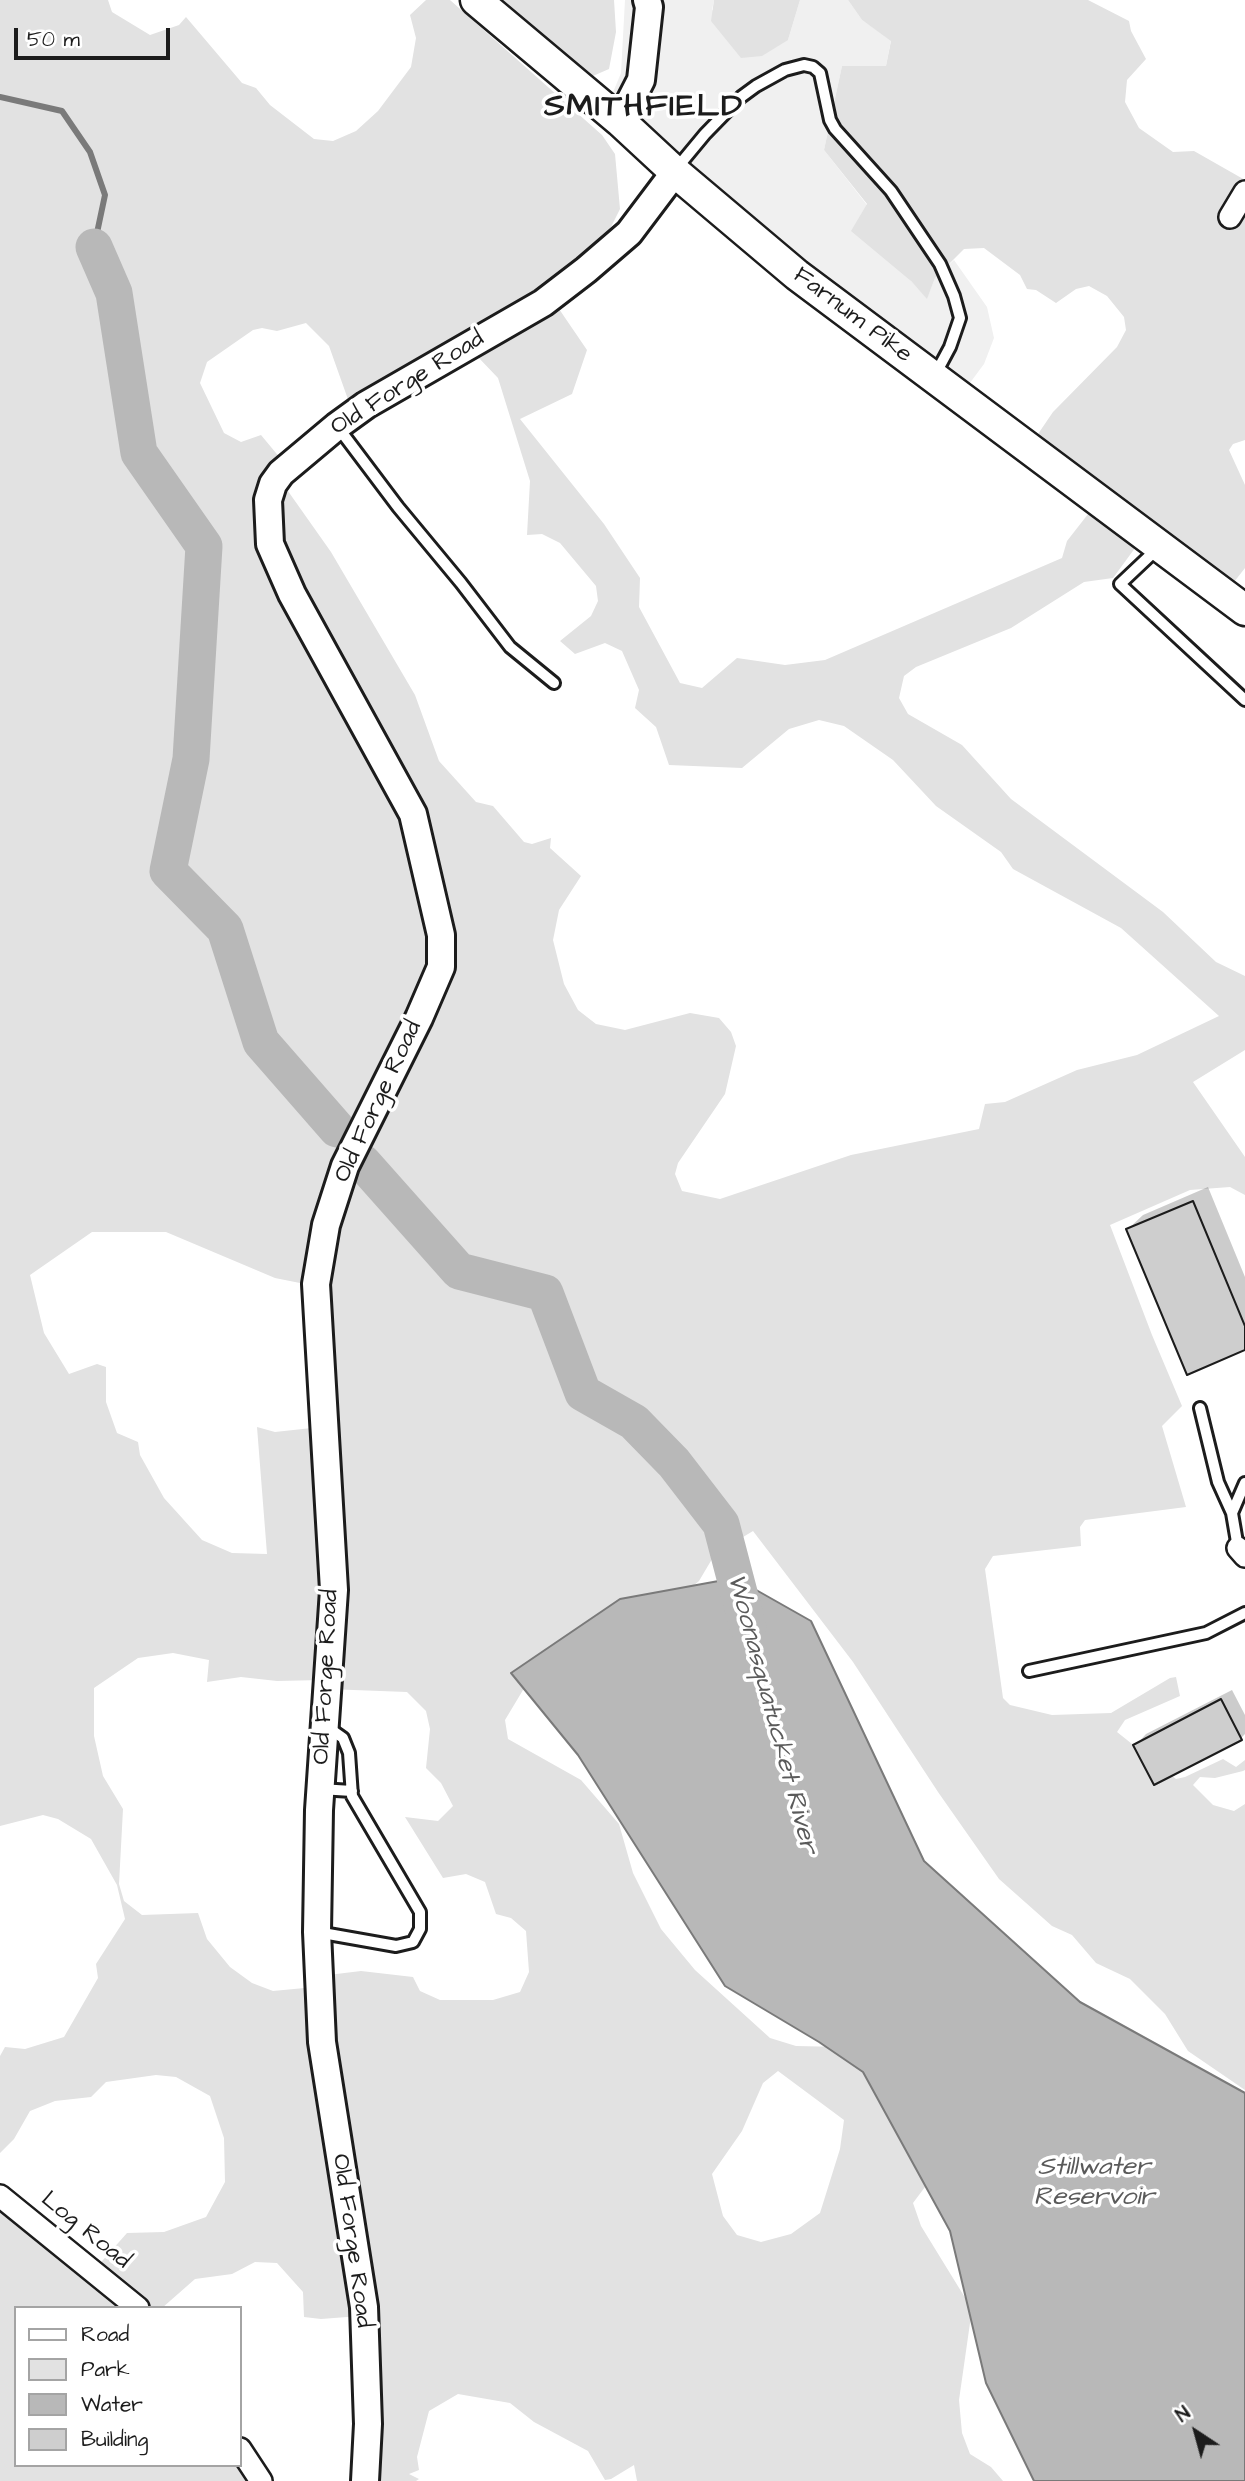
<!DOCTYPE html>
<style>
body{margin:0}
#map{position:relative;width:1245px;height:2481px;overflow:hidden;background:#fff;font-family:"Architects Daughter",sans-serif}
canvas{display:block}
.legend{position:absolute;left:14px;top:2306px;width:228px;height:161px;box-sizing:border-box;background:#fff;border:2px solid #a4a4a4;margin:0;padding:9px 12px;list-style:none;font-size:21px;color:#1c1c1c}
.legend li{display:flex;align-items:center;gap:14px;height:35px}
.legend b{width:35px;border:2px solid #a4a4a4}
.north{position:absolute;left:1161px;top:2397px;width:70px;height:70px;-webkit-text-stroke:5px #fff;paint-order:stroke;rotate:324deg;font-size:19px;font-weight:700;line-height:28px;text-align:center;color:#1c1c1c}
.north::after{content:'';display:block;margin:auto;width:24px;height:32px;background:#1c1c1c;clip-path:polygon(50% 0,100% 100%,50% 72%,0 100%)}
.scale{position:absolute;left:14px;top:28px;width:156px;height:32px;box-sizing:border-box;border:4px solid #1c1c1c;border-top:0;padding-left:9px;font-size:21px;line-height:24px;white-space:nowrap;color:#1c1c1c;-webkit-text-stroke:5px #fff;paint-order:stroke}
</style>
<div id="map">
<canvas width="1245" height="2481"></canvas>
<ul class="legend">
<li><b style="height:9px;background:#fff"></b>Road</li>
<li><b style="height:19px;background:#e2e2e2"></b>Park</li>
<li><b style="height:19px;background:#b8b8b8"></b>Water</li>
<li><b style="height:19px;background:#cecece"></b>Building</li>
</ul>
<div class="north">N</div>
<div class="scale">50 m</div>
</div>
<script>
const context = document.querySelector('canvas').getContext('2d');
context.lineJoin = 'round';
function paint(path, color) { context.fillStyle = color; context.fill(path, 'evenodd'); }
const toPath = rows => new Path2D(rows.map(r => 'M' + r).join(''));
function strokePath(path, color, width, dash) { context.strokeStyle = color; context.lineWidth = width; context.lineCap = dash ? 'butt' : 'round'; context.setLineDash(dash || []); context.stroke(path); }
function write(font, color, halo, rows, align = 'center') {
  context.font = font + ' "Architects Daughter",sans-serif'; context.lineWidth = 7; context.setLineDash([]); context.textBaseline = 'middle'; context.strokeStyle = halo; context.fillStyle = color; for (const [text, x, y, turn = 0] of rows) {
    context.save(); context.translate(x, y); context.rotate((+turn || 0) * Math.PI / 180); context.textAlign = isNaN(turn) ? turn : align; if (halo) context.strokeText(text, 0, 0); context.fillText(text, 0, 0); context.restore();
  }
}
const built = toPath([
 [625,0,714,0,712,10,788,40,800,0,848,0,862,20,891,40,886,66,842,66,824,150,867,205,911,281,927,298,935,278,954,260,987,307,994,338,984,364,961,395,602,119,621,73]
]);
const green = toPath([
 [0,0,108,0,112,12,150,35,179,25,186,17,242,83,256,88,270,105,314,139,333,141,356,131,378,111,411,67,416,38,410,15,426,0,450,0,602,135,615,154,620,209,607,235,597,249,519,307,350,405,329,346,306,323,277,331,262,328,253,330,207,362,200,383,224,433,241,442,261,435,286,465,283,484,331,552,415,695,439,761,476,802,493,806,524,842,532,844,551,838,550,848,581,876,559,910,553,940,564,984,578,1010,596,1024,625,1030,690,1013,719,1018,731,1032,736,1046,725,1094,678,1163,675,1174,682,1191,720,1199,851,1155,979,1129,985,1104,1005,1102,1077,1070,1137,1055,1219,1016,1121,928,1013,869,1001,852,936,806,893,760,844,726,819,720,789,729,742,768,669,765,656,727,635,708,639,690,622,651,605,643,575,654,560,641,591,616,598,601,596,586,560,543,542,534,527,535,530,481,498,378,477,356,531,324,557,306,587,350,572,394,520,419,604,524,640,578,639,607,680,683,702,688,737,658,785,665,825,660,1062,558,1067,541,1092,509,1138,544,1113,578,1084,582,1011,628,916,667,904,676,899,698,908,714,962,745,1011,799,1163,912,1216,962,1245,976,1245,1050,1193,1082,1245,1157,1245,1195,1230,1187,1190,1190,1110,1225,1152,1335,1182,1406,1162,1426,1186,1507,1085,1520,1080,1527,1081,1546,993,1556,985,1569,1003,1698,1010,1705,1052,1715,1111,1713,1170,1678,1176,1677,1180,1696,1125,1720,1117,1732,1176,1779,1185,1777,1223,1759,1236,1767,1245,1760,1245,1770,1243,1771,1215,1778,1200,1777,1193,1785,1213,1805,1234,1811,1245,1804,1245,2090,1188,2051,1165,2014,1130,1979,1096,1963,1072,1935,1052,1926,999,1879,938,1792,853,1662,753,1531,715,1554,699,1581,681,1596,526,1685,505,1720,508,1739,581,1780,619,1824,633,1873,661,1929,695,1970,770,2038,796,2046,841,2047,862,2058,937,2171,913,2203,921,2226,972,2309,959,2400,962,2433,970,2454,991,2467,1003,2481,637,2481,634,2465,611,2479,605,2480,588,2451,534,2422,510,2403,458,2394,429,2411,417,2457,419,2470,409,2474,419,2479,416,2481,363,2481,360,2316,321,2319,304,2317,303,2292,277,2263,255,2262,232,2274,195,2279,162,2308,16,2308,16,2465,240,2465,261,2481,0,2481,0,2195,95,2269,127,2233,164,2232,206,2217,225,2182,224,2138,210,2096,176,2077,156,2075,106,2082,91,2097,55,2101,30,2111,14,2139,0,2153,0,2056,5,2047,25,2049,64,2037,98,1978,96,1964,125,1919,117,1885,91,1839,58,1819,43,1815,0,1826],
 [92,1232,166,1232,275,1278,315,1286,321,1427,275,1432,257,1427,267,1554,232,1553,202,1540,164,1498,140,1455,138,1442,117,1433,106,1402,106,1367,97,1364,69,1374,44,1333,30,1275],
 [173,1653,209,1660,207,1682,241,1677,277,1681,322,1680,327,1689,407,1692,426,1711,430,1729,426,1768,441,1783,453,1806,438,1821,405,1817,443,1878,466,1874,485,1882,496,1914,511,1918,526,1931,529,1972,520,1992,493,2000,440,2000,420,1991,413,1977,361,1971,320,1976,315,1987,273,1991,252,1983,230,1967,207,1939,198,1913,142,1915,124,1901,119,1884,123,1809,103,1776,94,1736,94,1688,138,1658],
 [778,2071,844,2120,840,2149,820,2213,791,2234,761,2242,737,2235,723,2216,712,2174,742,2131,763,2083],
 [492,0,614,0,616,32,609,69,586,79],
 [714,0,800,0,788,40,762,56,741,58,711,21],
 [848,0,1088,0,1129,21,1131,31,1146,59,1127,80,1125,102,1139,128,1173,152,1194,151,1245,180,1245,440,1233,444,1229,450,1245,485,1245,568,1234,582,1129,505,1038,434,1053,412,1117,347,1126,330,1124,317,1107,296,1089,286,1076,289,1056,303,1036,290,1027,289,1020,275,984,248,964,249,935,278,927,299,911,281,851,231,867,204,824,150,842,66,886,66,891,41,862,20]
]);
const water = toPath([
 [735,1578,811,1621,924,1861,1080,2002,1245,2093,1245,2481,1034,2481,986,2383,950,2231,863,2072,819,2042,725,1986,578,1755,511,1673,620,1599,735,1578]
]);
const shadow = toPath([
 [1208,1187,1245,1277,1245,1348,1128,1229,1143,1215],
 [1232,1690,1245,1715,1245,1734,1241,1738,1136,1745,1146,1734]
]);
const stream = toPath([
 [0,97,62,111,90,152,105,195,94,247]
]);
const river = toPath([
 [94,247,114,293,139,453,204,546,191,759,168,871,225,929,261,1042,337,1129],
 [363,1163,459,1271,545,1293,583,1393,634,1422,674,1463,721,1524,748,1627]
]);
const building = toPath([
 [1193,1201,1245,1326,1245,1350,1187,1375,1126,1229,1193,1201],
 [1221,1699,1242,1740,1154,1785,1133,1745,1221,1699]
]);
const service = toPath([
 [676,169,705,134,741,97,756,86,785,70,804,65,813,67,820,73,830,120,835,129,891,191,940,264,954,296,960,318,950,347,935,375],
 [337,426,398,507,461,583,510,647,554,683],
 [1157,549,1120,584,1245,700],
 [1200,1408,1218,1482,1232,1513],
 [1238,1548,1232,1513,1245,1483],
 [1029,1671,1206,1633,1245,1613],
 [320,1789,352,1791],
 [317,1932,396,1946,413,1942,420,1929,420,1912,352,1796,349,1753,343,1738,326,1726]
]);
const minor = toPath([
 [1230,217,1245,192],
 [1238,1548,1245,1556],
 [0,2196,138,2308],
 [240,2449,261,2481]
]);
const tertiary = toPath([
 [620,121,641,80,649,7,647,0],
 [365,2481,368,2424,364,2307,322,2042,317,1932,319,1810,334,1590,316,1284,326,1225,345,1166,419,1018,441,967,441,935,413,814,292,594,270,544,268,500,273,484,281,473,337,426,366,405,543,303,586,270,629,233,675,172]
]);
const secondary = toPath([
 [476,0,620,121,675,172,797,275,1245,610]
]);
const streetNames = [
 ["Farnum Pike",852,316,37],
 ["Old Forge Road",408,384,-32],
 ["Old Forge Road",379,1102,-65],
 ["Old Forge Road",327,1677,-87],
 ["Log Road",85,2231,39],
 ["Old Forge Road",351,2241,82]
];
const waterNames = [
 ["Woonasquatucket River",771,1714,75],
 ["Stillwater",1094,2169],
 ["Reservoir",1094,2199]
];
const districtNames = [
 ["SMITHFIELD",644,108]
];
paint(built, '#f0f0f0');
paint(green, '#e2e2e2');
paint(water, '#b8b8b8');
strokePath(water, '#7a7a7a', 2);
paint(shadow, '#0003');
strokePath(stream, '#7a7a7a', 6);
strokePath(river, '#b8b8b8', 37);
paint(building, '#cecece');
strokePath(building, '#1c1c1c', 2);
strokePath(service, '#1c1c1c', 16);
strokePath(minor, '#1c1c1c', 26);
strokePath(tertiary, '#1c1c1c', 32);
strokePath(secondary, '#1c1c1c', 35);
strokePath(service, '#fff', 10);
strokePath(minor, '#fff', 21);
strokePath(tertiary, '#fff', 26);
strokePath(secondary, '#fff', 30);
write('24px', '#1c1c1c', '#fff', streetNames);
write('italic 26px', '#5a5a5a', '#fff', waterNames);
context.letterSpacing = '2px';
write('bold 32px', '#1c1c1c', '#fff', districtNames);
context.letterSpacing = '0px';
</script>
